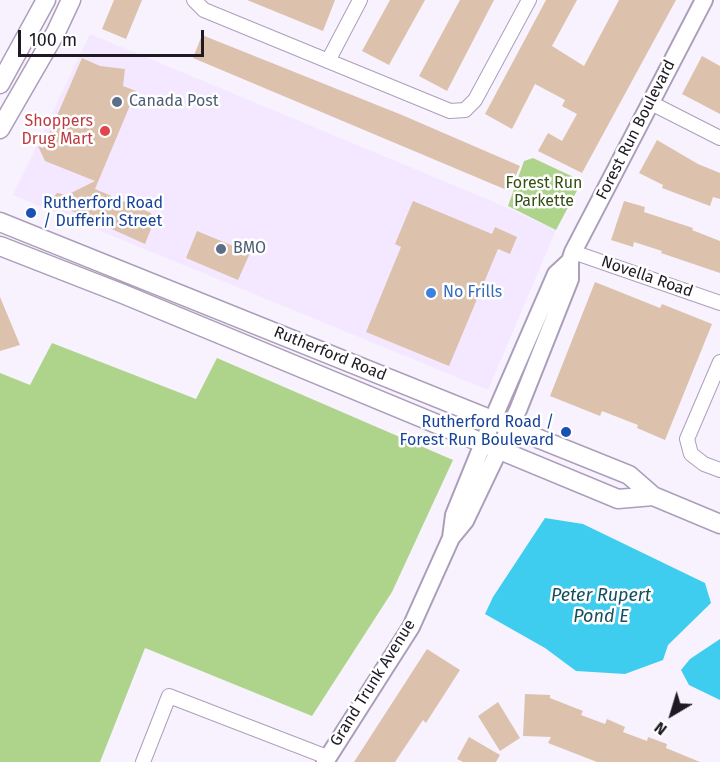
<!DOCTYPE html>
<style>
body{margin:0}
#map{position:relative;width:720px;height:762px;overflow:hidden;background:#f8f2fe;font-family:"Fira Sans",sans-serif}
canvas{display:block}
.north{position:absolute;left:642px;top:684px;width:60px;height:60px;-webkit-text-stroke:4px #fff;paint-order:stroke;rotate:218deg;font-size:16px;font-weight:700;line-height:24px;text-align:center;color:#1e1923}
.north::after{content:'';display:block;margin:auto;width:21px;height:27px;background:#1e1923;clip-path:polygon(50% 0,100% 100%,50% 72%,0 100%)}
.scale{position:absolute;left:18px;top:30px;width:186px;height:27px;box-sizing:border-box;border:3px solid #1e1923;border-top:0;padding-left:8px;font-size:18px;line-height:21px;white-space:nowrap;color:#1e1923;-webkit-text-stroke:4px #fff;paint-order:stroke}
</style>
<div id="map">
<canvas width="720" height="762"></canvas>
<div class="north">N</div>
<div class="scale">100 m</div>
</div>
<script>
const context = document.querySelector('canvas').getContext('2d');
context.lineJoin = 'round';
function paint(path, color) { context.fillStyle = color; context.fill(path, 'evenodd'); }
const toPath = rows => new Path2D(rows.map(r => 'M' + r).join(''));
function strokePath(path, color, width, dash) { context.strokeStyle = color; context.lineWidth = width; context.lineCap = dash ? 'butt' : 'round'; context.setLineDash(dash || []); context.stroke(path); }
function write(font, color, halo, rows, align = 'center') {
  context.font = font + ' "Fira Sans",sans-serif'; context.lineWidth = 5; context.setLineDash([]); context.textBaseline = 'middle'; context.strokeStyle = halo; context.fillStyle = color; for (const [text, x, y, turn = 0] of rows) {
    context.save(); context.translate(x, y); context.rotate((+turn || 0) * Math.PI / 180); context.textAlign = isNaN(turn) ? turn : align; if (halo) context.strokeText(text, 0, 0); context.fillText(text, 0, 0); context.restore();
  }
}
const built = toPath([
 [90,34,494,202,556,230,488,390,13,195]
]);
const green = toPath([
 [533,158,582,181,556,230,508,206,524,161],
 [52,343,196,399,217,358,453,460,392,592,312,716,145,648,100,762,0,762,0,373,30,385]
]);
const water = toPath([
 [545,518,583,524,705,583,711,603,668,645,663,660,625,674,576,671,545,648,485,614,493,597],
 [720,639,720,700,689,685,681,670,690,659]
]);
const building = toPath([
 [114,0,142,0,126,39,102,29],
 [247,0,335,0,323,31],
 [390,0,425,0,389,65,362,51],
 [460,0,494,0,447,91,419,76],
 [546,0,577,0,552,46,584,66,619,0,676,0,582,173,538,151,548,133,562,141,577,114,562,106,565,100,535,84,512,129,485,114],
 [202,35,402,115,520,166,509,191,193,58],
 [702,56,720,66,720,114,682,94],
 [82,58,100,66,125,69,123,86,136,91,95,189,151,213,154,221,145,244,54,203,53,198,57,193,67,195,95,181,45,161,38,146,43,148],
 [657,140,698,164,720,173,720,199,713,197,710,206,662,188,663,185,639,173],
 [413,201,492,234,495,227,517,237,510,254,498,249,449,366,366,332,401,247,395,244],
 [624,201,645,207,644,212,693,228,692,230,720,241,720,273,661,253,662,251,634,242,633,247,611,240],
 [197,231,250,253,238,280,186,258],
 [595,282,660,308,662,304,712,324,665,440,637,428,638,425,602,411,600,416,550,396],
 [0,297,20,345,0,351],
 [427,649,460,670,426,723,423,720,395,762,354,762],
 [525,694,550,695,550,698,583,711,581,715,605,724,607,719,625,727,623,732,647,741,648,737,667,744,666,748,700,762,597,762,548,743,551,737,523,736],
 [498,702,520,738,500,751,478,716],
 [469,737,500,755,496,762,463,762,457,759]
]);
const minor = toPath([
 [194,0,204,10,450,111,465,110,475,100,529,0],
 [328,61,360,0],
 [651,103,720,138],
 [573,252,720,303],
 [720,362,687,439,691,454,704,464,720,470],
 [143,762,169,696,327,757]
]);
const tertiary = toPath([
 [451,538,454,515,493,419,556,274,570,261],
 [325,762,411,627,451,538,465,521,518,410,570,279,570,261,573,252,704,0]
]);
const secondary = toPath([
 [0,84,46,0],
 [0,129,56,32,71,0],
 [0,222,629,475,653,496,720,524],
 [0,246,123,294,618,499,653,496]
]);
const markers = [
 [117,102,6,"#5c6f8a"],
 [105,131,6,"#e0444e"],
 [31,213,6,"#1a4fb4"],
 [221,249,6,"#5c6f8a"],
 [431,293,6,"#3f7fe0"],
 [566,432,6,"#1a4fb4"]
];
const serviceNames = [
 ["Canada Post",129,102],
 ["BMO",233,249]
];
const healthNames = [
 ["Shoppers",93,122],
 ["Drug Mart",93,140]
];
const streetNames = [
 ["Forest Run Boulevard",636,130,-63],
 ["Novella Road",647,277,19],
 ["Rutherford Road",330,354,22],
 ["Grand Trunk Avenue",373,683,-58]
];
const parkNames = [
 ["Forest Run",544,184],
 ["Parkette",544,202]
];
const transitNames = [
 ["Rutherford Road",43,204],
 ["/ Dufferin Street",43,222],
 ["Rutherford Road /",554,423,"right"],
 ["Forest Run Boulevard",554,441,"right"]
];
const shopNames = [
 ["No Frills",443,293]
];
const waterNames = [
 ["Peter Rupert",601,596],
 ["Pond E",601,617]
];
paint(built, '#f3e8ff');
paint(green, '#aed48c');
paint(water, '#3fcdef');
paint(building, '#dcc2ac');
strokePath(minor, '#ac9eba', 16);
strokePath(tertiary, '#ac9eba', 20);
strokePath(secondary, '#ac9eba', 21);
strokePath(minor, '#fff', 14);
strokePath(tertiary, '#fff', 16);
strokePath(secondary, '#fff', 18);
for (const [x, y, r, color] of markers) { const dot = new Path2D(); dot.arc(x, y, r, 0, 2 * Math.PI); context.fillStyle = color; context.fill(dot); strokePath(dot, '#fff', 2); }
write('16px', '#4e5e75', '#fff', serviceNames, 'left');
write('16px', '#be3a42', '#fff', healthNames, 'right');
write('16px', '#1e1923', '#fff', streetNames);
write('16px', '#345013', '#fff', parkNames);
write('16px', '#164399', '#fff', transitNames, 'left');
write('16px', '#366cbe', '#fff', shopNames, 'left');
write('italic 18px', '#154f5e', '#fff', waterNames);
</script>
